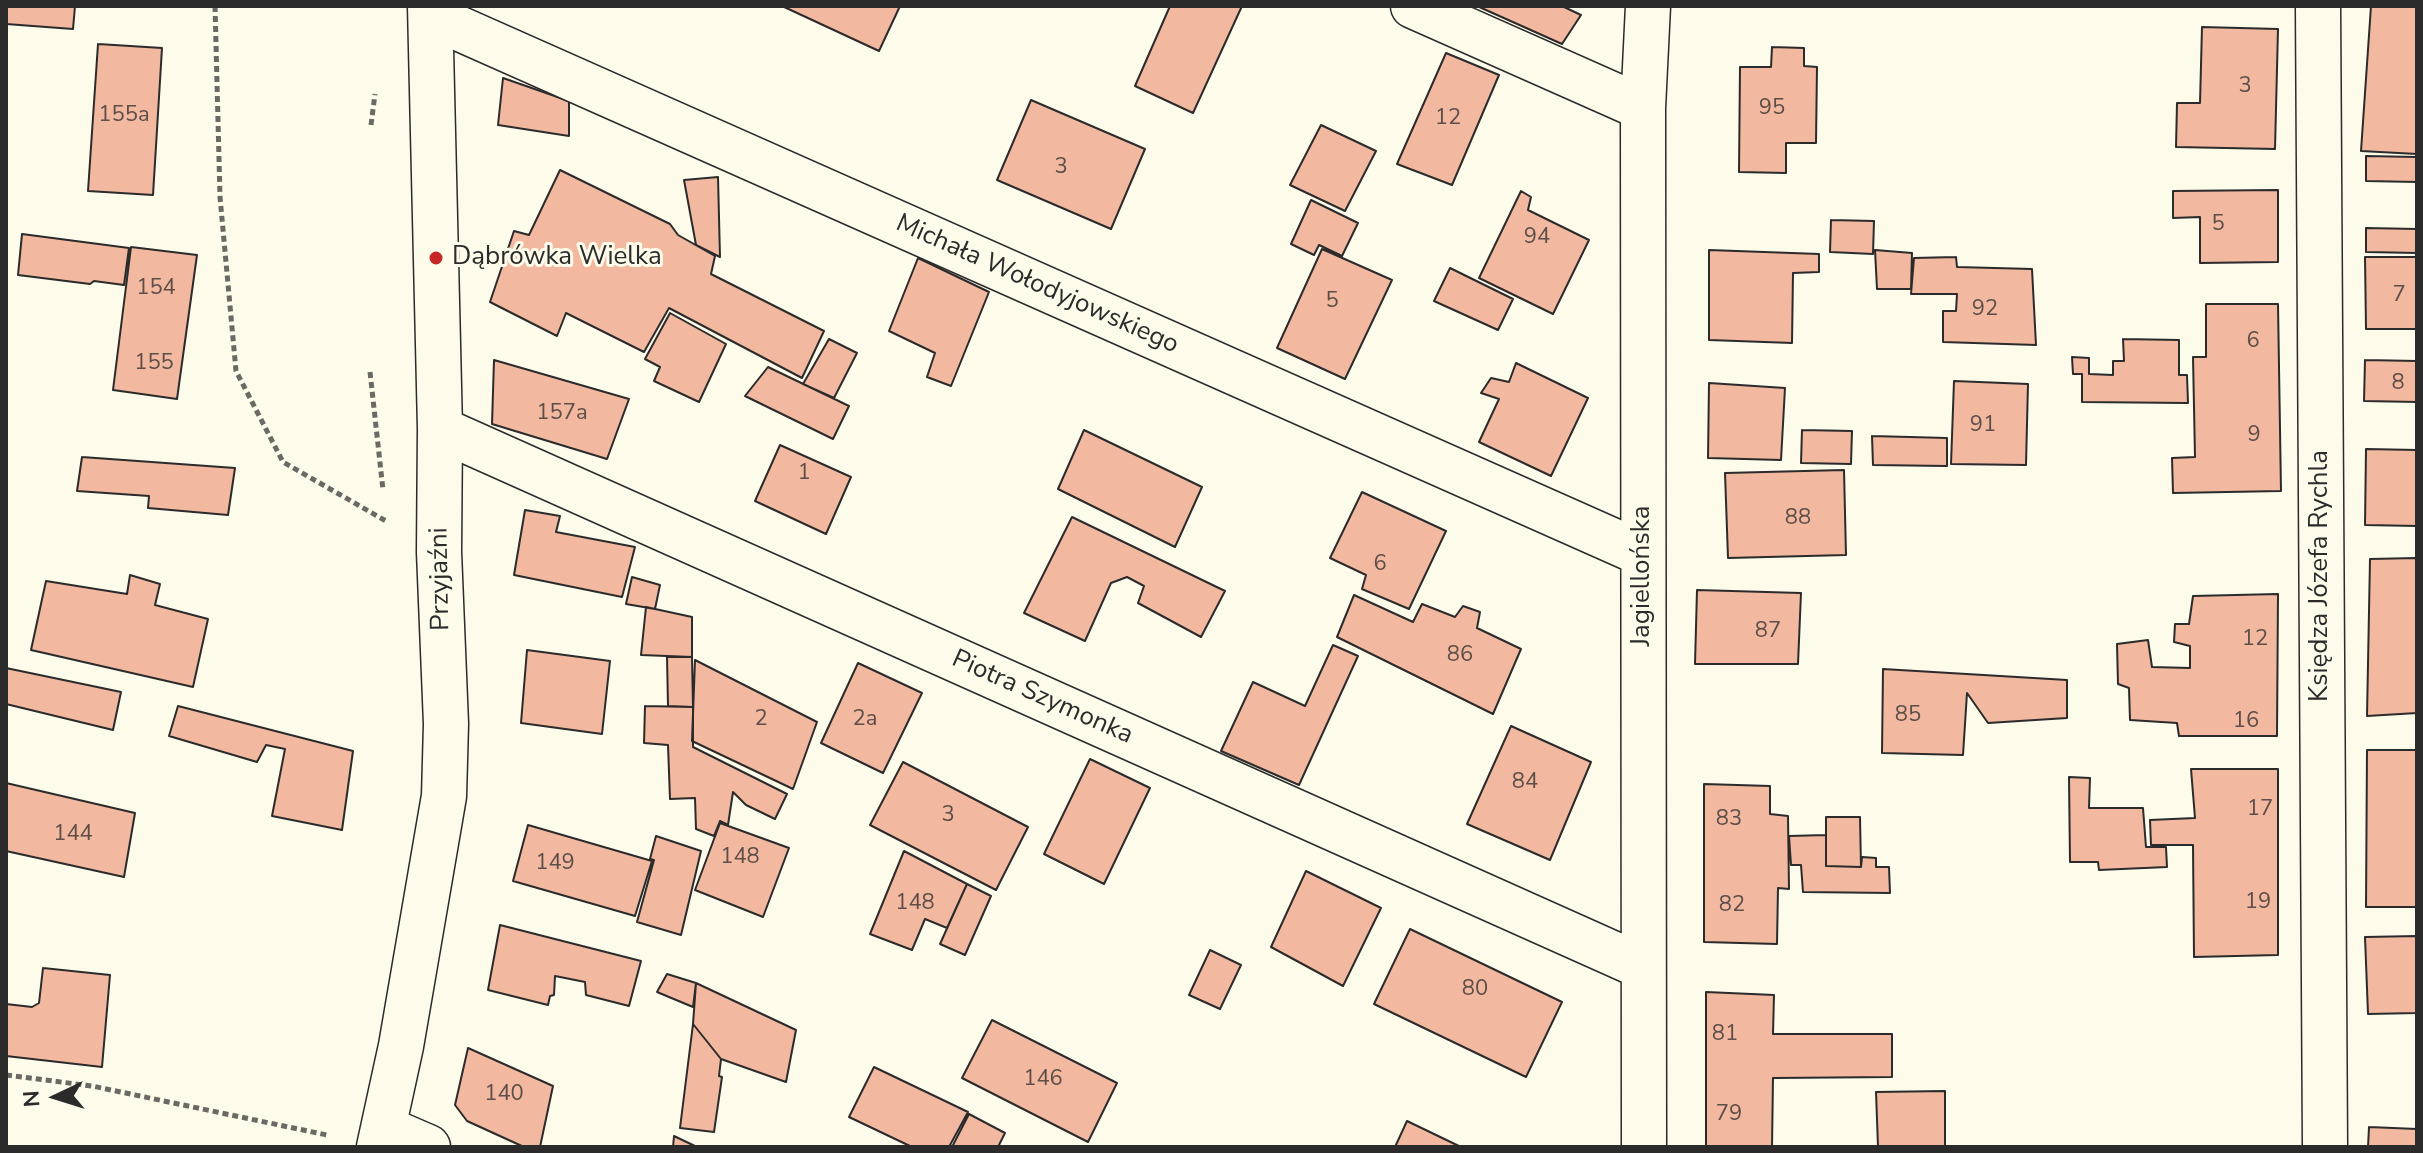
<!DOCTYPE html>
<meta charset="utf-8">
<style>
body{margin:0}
#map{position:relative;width:2423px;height:1153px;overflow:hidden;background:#fdfbea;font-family:"Nunito Sans",sans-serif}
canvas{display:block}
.frame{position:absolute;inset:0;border:8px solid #2b2b2b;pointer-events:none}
.north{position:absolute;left:16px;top:1057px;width:80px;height:80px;-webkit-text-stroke:6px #fdfbea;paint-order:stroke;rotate:266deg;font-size:22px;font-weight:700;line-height:32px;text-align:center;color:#2b2b2b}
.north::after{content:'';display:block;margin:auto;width:28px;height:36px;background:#2b2b2b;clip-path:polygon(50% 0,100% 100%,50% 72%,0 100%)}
</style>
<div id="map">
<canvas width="2423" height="1153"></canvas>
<div class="frame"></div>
<div class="north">N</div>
</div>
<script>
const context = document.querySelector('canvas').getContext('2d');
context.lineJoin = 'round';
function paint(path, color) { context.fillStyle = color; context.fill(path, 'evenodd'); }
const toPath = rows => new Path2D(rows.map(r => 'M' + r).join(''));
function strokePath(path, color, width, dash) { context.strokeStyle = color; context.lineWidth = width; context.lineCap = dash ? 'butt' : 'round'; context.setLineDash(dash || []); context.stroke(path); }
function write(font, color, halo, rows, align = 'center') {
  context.font = font + ' "Nunito Sans",sans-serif'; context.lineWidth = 6; context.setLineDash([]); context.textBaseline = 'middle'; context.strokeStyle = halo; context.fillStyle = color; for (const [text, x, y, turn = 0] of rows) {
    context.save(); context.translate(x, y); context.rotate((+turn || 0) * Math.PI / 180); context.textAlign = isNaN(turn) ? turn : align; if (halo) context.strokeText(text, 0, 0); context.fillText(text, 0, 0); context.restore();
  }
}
const building = toPath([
 [6,6,75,6,73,29,6,24,6,6],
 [782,6,900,6,879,51,782,6],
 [1170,6,1242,6,1193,113,1135,86,1170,6],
 [1477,6,1562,6,1581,15,1562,44,1477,6],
 [2371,6,2417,6,2417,154,2361,151,2371,6],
 [2202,27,2278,29,2275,149,2176,147,2177,103,2200,103,2202,27],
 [98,44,162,48,153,195,88,191,98,44],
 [1772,47,1804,48,1804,66,1817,67,1816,143,1786,143,1786,173,1739,172,1740,67,1771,67,1772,47],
 [1446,53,1499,75,1452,185,1397,164,1446,53],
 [503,78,569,101,569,136,498,125,503,78],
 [1031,100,1145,149,1111,229,997,180,1031,100],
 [1321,125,1376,151,1345,211,1290,185,1321,125],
 [2366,156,2417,157,2417,182,2366,181,2366,156],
 [560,170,670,224,678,235,715,256,711,274,824,331,802,378,669,308,644,352,566,313,557,336,490,302,514,231,529,235,560,170],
 [718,177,720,257,696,245,684,180,718,177],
 [2278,190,2278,262,2200,263,2200,217,2173,218,2173,191,2278,190],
 [1521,191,1531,197,1528,210,1589,240,1553,314,1479,278,1521,191],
 [1311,200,1358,223,1342,256,1319,245,1314,255,1291,244,1311,200],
 [1831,220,1874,221,1873,254,1830,252,1831,220],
 [2366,228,2417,229,2417,253,2366,252,2366,228],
 [22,234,129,248,124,285,94,281,90,284,18,275,22,234],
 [131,247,197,255,177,399,113,390,131,247],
 [1322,249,1392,280,1345,379,1277,348,1322,249],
 [1709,250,1819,254,1819,272,1793,273,1792,343,1709,340,1709,250],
 [1875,250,1912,253,1911,289,1877,289,1875,250],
 [1956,257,1957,267,2032,269,2036,345,1943,342,1943,311,1956,311,1957,294,1911,294,1914,258,1956,257],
 [2365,257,2417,257,2417,329,2366,329,2365,257],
 [918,258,989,292,951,386,927,377,935,353,889,331,918,258],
 [1450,268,1513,299,1498,330,1434,301,1450,268],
 [2206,304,2278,304,2281,491,2173,493,2172,458,2195,457,2193,357,2206,357,2206,304],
 [670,313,726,344,699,402,654,381,660,367,645,359,670,313],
 [829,339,857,353,834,398,803,384,829,339],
 [2123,339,2179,340,2179,375,2187,375,2188,403,2082,402,2082,374,2073,374,2072,357,2089,358,2089,374,2113,375,2113,361,2124,361,2123,339],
 [494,360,629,399,607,459,492,424,494,360],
 [2365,360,2417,361,2417,402,2364,401,2365,360],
 [1516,363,1588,398,1551,476,1479,442,1499,399,1481,393,1491,378,1509,382,1516,363],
 [768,367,849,406,833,439,745,396,768,367],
 [1954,381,2028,384,2026,465,1951,464,1954,381],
 [1709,383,1785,388,1781,460,1708,458,1709,383],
 [1084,430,1202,487,1175,547,1058,489,1084,430],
 [1802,430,1852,431,1851,464,1801,463,1802,430],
 [1872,436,1947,438,1947,466,1873,465,1872,436],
 [780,445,851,477,826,534,755,501,780,445],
 [2366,449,2417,450,2417,526,2365,525,2366,449],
 [82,457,235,468,228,515,148,508,149,496,77,491,82,457],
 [1844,470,1846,555,1728,558,1725,473,1844,470],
 [1362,492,1446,531,1409,609,1362,589,1366,575,1330,558,1362,492],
 [525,510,560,516,556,532,635,547,622,597,514,575,525,510],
 [1072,517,1225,591,1201,637,1138,603,1144,586,1127,577,1111,583,1085,641,1024,613,1072,517],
 [2417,558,2417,713,2367,716,2370,559,2417,558],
 [130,575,160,584,155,605,208,619,193,687,31,650,46,581,127,594,130,575],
 [632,577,660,585,655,609,626,604,632,577],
 [1697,590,1801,593,1798,664,1695,664,1697,590],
 [2278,594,2277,736,2179,736,2177,723,2130,720,2129,688,2118,684,2117,644,2148,640,2152,667,2190,668,2190,646,2174,642,2175,624,2189,624,2193,596,2278,594],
 [1354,595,1413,622,1422,604,1455,617,1463,606,1480,612,1477,628,1521,649,1493,714,1337,637,1354,595],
 [646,607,692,617,692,657,641,655,646,607],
 [1333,645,1358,656,1299,785,1221,751,1253,682,1305,706,1333,645],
 [527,650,610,661,602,734,521,723,527,650],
 [667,657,692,657,693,707,668,706,667,657],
 [695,660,817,722,793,789,692,741,695,660],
 [858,663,922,693,883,773,821,743,858,663],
 [6,668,121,692,113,730,6,704,6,668],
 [1883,669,2067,680,2067,718,1988,723,1967,693,1963,755,1882,753,1883,669],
 [178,706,353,751,342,830,272,816,285,749,266,745,257,762,169,736,178,706],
 [645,706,693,707,693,747,787,794,775,819,746,805,733,792,728,825,720,821,714,836,696,829,695,798,670,799,668,745,644,743,645,706],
 [1511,726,1591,762,1550,860,1467,824,1511,726],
 [2367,750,2417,750,2417,907,2366,907,2367,750],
 [1090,759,1150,788,1104,884,1044,854,1090,759],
 [903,762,1028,827,996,890,870,825,903,762],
 [2191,769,2278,769,2278,955,2194,957,2193,845,2151,845,2150,820,2195,818,2191,769],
 [2069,777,2090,778,2089,808,2143,808,2146,847,2166,847,2167,867,2099,870,2098,862,2070,862,2069,777],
 [6,783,135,813,124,877,6,851,6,783],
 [1704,784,1770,786,1770,814,1788,816,1789,889,1778,888,1777,944,1704,942,1704,784],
 [1826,817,1860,817,1861,867,1826,866,1826,817],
 [720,823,789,848,763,917,695,890,720,823],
 [528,825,652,861,635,916,513,881,528,825],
 [1826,835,1826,866,1861,867,1862,857,1876,858,1876,867,1889,867,1890,893,1803,892,1801,865,1791,865,1789,836,1826,835],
 [656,836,701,851,681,935,637,922,654,860,650,859,656,836],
 [904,851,967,884,947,928,925,919,912,950,870,934,904,851],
 [1306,871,1381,908,1343,986,1271,947,1306,871],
 [967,884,991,896,965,955,940,944,967,884],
 [500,925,641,961,629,1006,586,995,585,982,555,976,554,995,550,996,548,1005,488,990,500,925],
 [1410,929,1562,1002,1526,1077,1374,1004,1410,929],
 [2417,936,2417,1013,2368,1014,2365,937,2417,936],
 [1210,950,1241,965,1220,1009,1189,995,1210,950],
 [43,968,110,975,102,1067,6,1056,6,1004,32,1007,39,1003,43,968],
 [667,974,696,983,693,1007,657,992,667,974],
 [696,983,796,1030,786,1082,721,1059,693,1024,696,983],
 [1706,992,1774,995,1773,1034,1892,1034,1892,1077,1773,1078,1772,1147,1706,1147,1706,992],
 [992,1020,1117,1083,1088,1142,962,1078,992,1020],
 [693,1024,721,1059,719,1076,722,1077,714,1132,680,1128,693,1024],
 [468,1048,553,1086,540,1147,524,1147,467,1121,455,1105,468,1048],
 [874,1067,968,1112,949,1147,912,1147,849,1117,874,1067],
 [1945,1091,1945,1147,1878,1147,1876,1092,1945,1091],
 [969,1114,1005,1133,998,1147,952,1147,969,1114],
 [1407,1121,1461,1147,1395,1147,1407,1121],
 [2369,1127,2417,1129,2417,1147,2368,1147,2369,1127],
 [674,1136,697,1147,673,1147,674,1136]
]);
const path = toPath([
 [215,6,220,197,236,371,283,462,386,521],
 [371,125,375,94],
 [370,372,383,490],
 [6,1075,92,1086,327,1135]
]);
const minor = toPath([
 [1413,6,1643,108],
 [2318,6,2325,1147],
 [431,16,1643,554],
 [440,429,1643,967],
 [384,1128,428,1147],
 [379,1147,401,1046,444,796,446,724,439,552,440,429,430,6],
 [1644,1147,1643,108,1648,6]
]);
const markers = [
 [436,258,8,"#c62828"]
];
const numberNames = [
 ["3",2245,87],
 ["95",1772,109],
 ["155a",124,116],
 ["12",1448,119],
 ["3",1061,168],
 ["5",2218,225],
 ["94",1537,238],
 ["154",156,289],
 ["7",2399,296],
 ["5",1332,302],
 ["92",1985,310],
 ["6",2253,342],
 ["155",154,364],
 ["8",2398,384],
 ["157a",562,414],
 ["91",1983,426],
 ["9",2254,436],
 ["1",804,474],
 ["88",1798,519],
 ["6",1380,565],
 ["87",1768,632],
 ["12",2255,640],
 ["86",1460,656],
 ["85",1908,716],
 ["2",761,720],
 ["2a",865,720],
 ["16",2246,722],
 ["84",1525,783],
 ["17",2260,810],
 ["3",948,816],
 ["83",1729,820],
 ["144",73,835],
 ["148",740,858],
 ["149",555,864],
 ["19",2258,903],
 ["148",915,904],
 ["82",1732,906],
 ["80",1475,990],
 ["81",1725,1035],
 ["146",1043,1080],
 ["140",504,1095],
 ["79",1729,1115]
];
const poiNames = [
 ["Dąbrówka Wielka",452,258]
];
const streetNames = [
 ["Michała Wołodyjowskiego",1037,285,24],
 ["Jagiellońska",1643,576,-90],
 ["Księdza Józefa Rychla",2321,576,-90],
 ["Przyjaźni",441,579,-91],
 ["Piotra Szymonka",1042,698,24]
];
paint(building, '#f2b8a0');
strokePath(building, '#2b2b2b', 2);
strokePath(minor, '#2b2b2b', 47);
strokePath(path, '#6a6964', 5, [6, 4]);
strokePath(minor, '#fdfbea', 44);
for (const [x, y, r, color] of markers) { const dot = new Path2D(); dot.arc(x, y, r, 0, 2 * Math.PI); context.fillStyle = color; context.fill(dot); strokePath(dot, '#fdfbea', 3); }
write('22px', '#5d4e48', null, numberNames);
write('26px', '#2b2b2b', '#fdfbea', poiNames, 'left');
write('26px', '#2b2b2b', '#fdfbea', streetNames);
</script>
